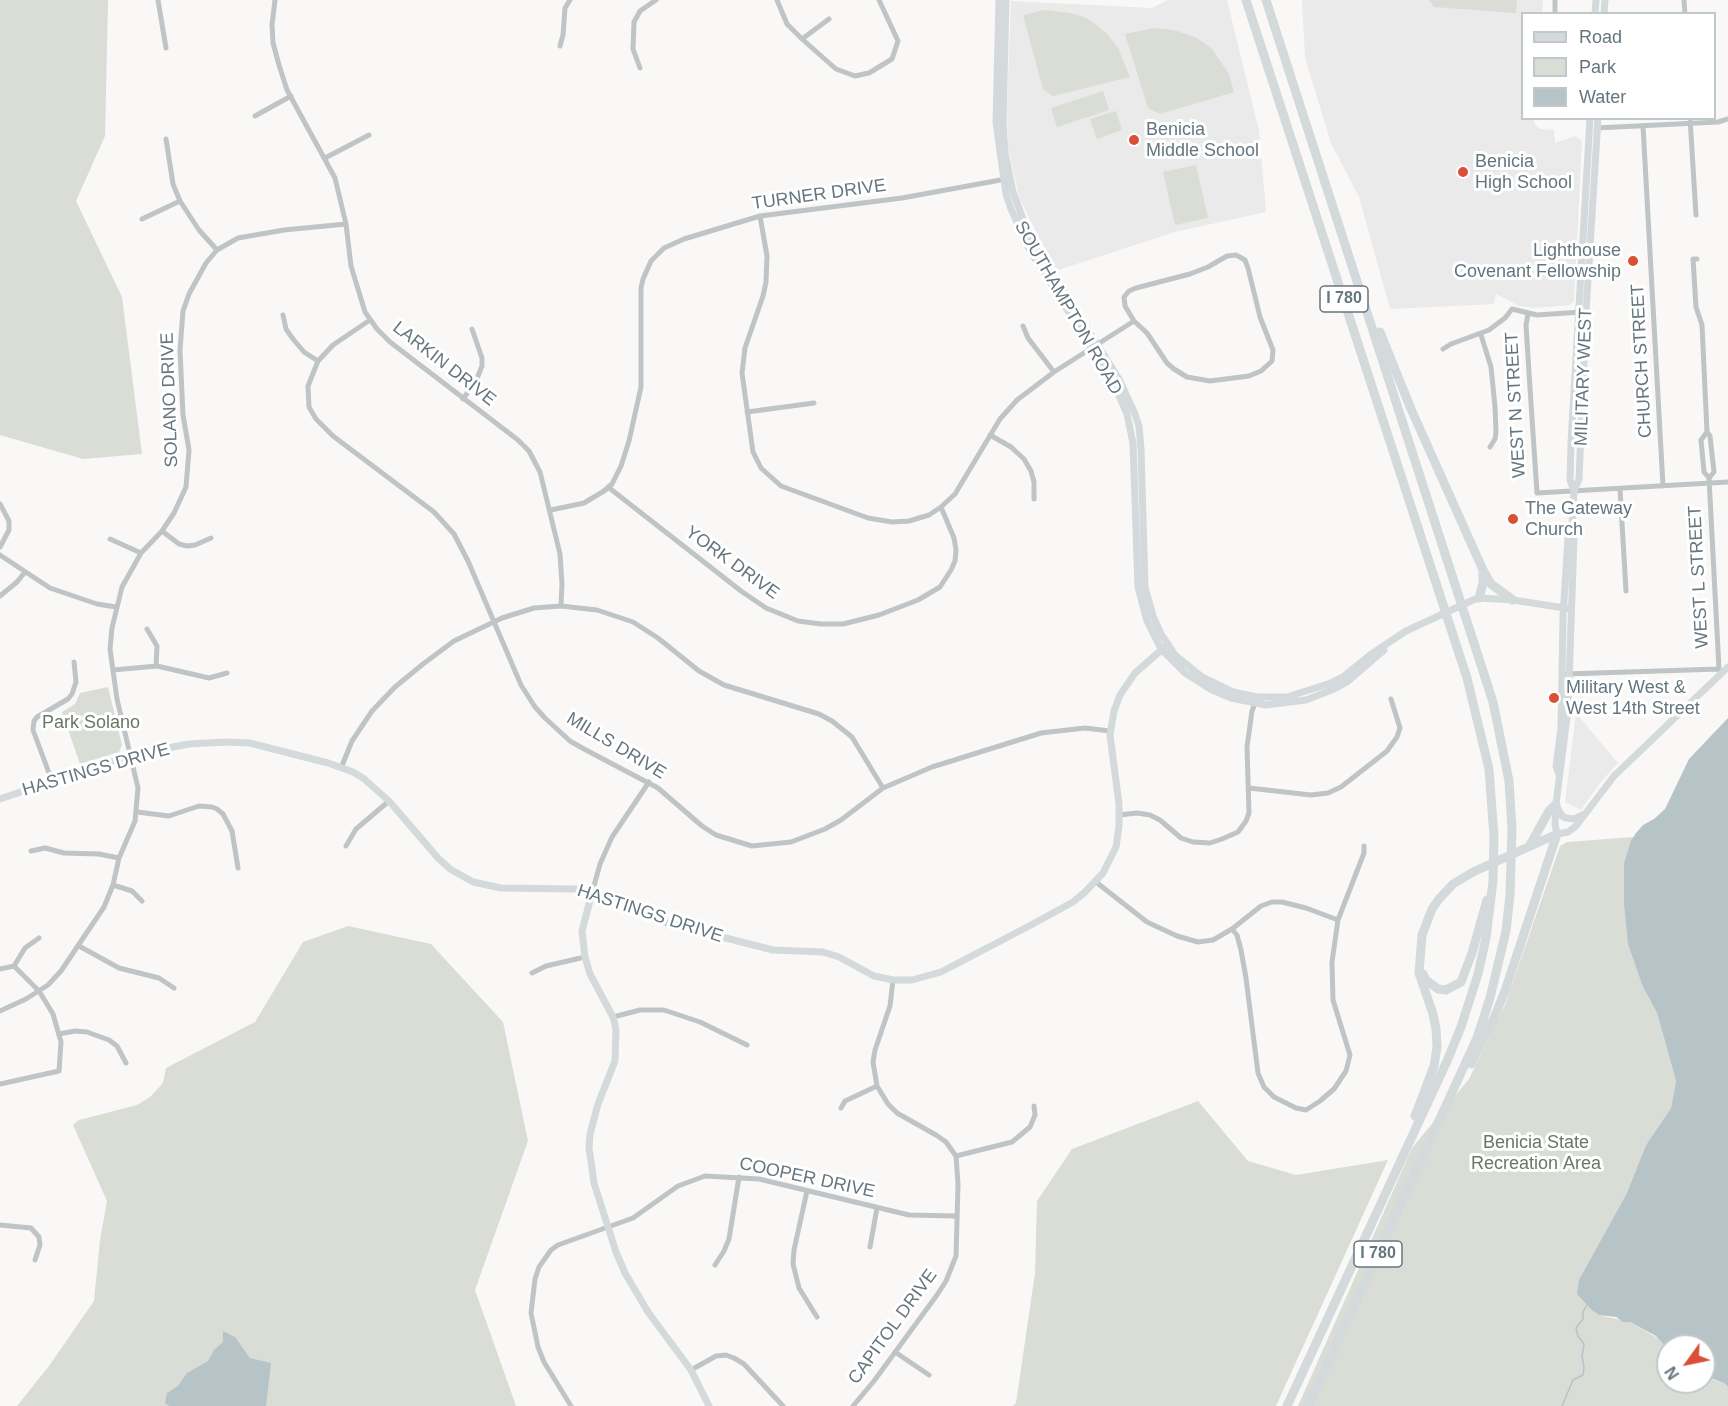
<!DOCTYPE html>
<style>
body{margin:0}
#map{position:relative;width:1728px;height:1406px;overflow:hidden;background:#f9f8f6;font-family:Helvetica,sans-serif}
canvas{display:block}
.legend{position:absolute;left:1521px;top:12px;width:195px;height:108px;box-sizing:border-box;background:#fff;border:2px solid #c1c8cc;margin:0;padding:8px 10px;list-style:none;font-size:18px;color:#65767f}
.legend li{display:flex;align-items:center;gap:12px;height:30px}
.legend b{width:30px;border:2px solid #c1c8cc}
.north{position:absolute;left:1656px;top:1334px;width:60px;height:60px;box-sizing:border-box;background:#fff;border:2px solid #c1c8cc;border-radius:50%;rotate:237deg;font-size:16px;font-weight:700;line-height:24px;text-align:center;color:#65767f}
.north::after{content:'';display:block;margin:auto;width:21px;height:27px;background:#d95036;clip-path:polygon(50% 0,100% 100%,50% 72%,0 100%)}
</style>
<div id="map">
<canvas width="1728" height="1406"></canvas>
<ul class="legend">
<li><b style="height:8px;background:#d4d9db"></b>Road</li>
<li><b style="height:16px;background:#d9ddd6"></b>Park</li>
<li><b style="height:16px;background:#b7c4c7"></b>Water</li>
</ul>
<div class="north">N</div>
</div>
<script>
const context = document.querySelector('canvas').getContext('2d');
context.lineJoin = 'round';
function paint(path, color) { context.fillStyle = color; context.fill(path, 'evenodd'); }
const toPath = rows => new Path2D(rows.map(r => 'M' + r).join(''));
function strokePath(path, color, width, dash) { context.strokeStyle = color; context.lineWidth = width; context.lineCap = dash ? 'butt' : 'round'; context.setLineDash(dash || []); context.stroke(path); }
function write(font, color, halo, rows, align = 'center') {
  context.font = font + ' Helvetica,sans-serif'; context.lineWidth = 6; context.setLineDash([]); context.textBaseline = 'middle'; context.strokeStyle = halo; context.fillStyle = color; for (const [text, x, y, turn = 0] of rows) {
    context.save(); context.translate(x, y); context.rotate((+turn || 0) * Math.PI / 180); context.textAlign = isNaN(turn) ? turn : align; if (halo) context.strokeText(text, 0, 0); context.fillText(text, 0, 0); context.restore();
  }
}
const built = toPath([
 [1168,0,1227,0,1259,131,1266,212,1175,232,1055,271,1019,197,1008,148,1007,108,1011,1,1152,8],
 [1302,0,1543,0,1542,13,1522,14,1522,118,1533,119,1536,126,1540,129,1554,130,1555,143,1575,136,1582,141,1574,301,1570,305,1536,308,1519,306,1496,294,1494,304,1390,309,1359,197,1331,143,1305,58],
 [1576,713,1618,763,1600,783,1581,810,1565,802]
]);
const green = toPath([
 [0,0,108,0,105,136,76,201,122,297,142,454,83,459,0,435],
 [1429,0,1517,0,1516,13,1434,7],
 [1044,10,1070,13,1084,17,1095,24,1108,35,1118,48,1130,77,1053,96,1043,89,1023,15],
 [1154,28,1174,30,1197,38,1212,49,1229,74,1234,92,1160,114,1148,108,1125,34],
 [1103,91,1109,110,1057,127,1051,108],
 [1116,111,1122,130,1097,139,1090,119],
 [1196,165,1208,218,1175,225,1163,172],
 [108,687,122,745,119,752,80,764,62,712,75,704,80,693],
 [1634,837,1624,863,1643,987,1657,1013,1676,1081,1671,1108,1646,1145,1626,1195,1599,1315,1630,1322,1661,1340,1668,1349,1668,1382,1704,1382,1704,1377,1724,1383,1728,1387,1728,1406,1298,1406,1412,1148,1469,1079,1505,1005,1560,846,1567,842],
 [348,926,431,944,503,1022,528,1141,475,1290,516,1406,17,1406,49,1366,94,1301,100,1240,107,1201,73,1125,79,1120,137,1105,150,1097,163,1083,166,1068,255,1022,303,942],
 [1198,1101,1248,1161,1296,1175,1388,1160,1276,1406,1013,1406,1016,1403,1035,1273,1037,1201,1072,1149]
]);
const water = toPath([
 [1728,718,1728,1387,1724,1383,1713,1379,1705,1381,1704,1346,1668,1346,1668,1349,1656,1336,1630,1322,1623,1322,1616,1317,1599,1315,1592,1310,1577,1294,1579,1280,1626,1195,1646,1145,1671,1108,1676,1081,1657,1013,1643,987,1628,944,1624,903,1624,863,1631,841,1636,833,1643,825,1654,819,1665,809,1689,759],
 [223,1331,235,1337,250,1358,271,1363,266,1406,169,1406,165,1403,167,1393,178,1386,187,1373,208,1361,214,1350,223,1342]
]);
const stream = toPath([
 [1562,1406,1573,1380,1583,1375,1584,1367,1582,1356,1584,1344,1578,1336,1576,1328,1583,1319,1583,1312,1587,1305]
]);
const street = toPath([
 [158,0,166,48],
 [275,0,272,25,273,43,279,65,287,90,335,178,346,224,351,266,365,312,377,329,390,342,518,440,529,451,540,472,560,554,562,584,561,606],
 [777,0,787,24,802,39,836,69,855,76,869,73,892,59,898,41,879,0],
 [1684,0,1685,14],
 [1555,14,1555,0],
 [802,39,829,19],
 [560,46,563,35,565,8,570,0],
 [640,68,633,49,634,22,640,11,656,0],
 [255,116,291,96],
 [1690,118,1696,215],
 [1643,126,1663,486],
 [1596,128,1718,122,1728,119],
 [166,139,173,184,180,201,199,230,217,250],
 [325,158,369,135],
 [760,216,767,256,766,282,763,296,745,348,742,373,753,452,761,468,781,486,868,518,892,522,909,521,929,515,941,507,955,494,1000,419,1017,400,1054,372,1134,321],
 [142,219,180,201],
 [1236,255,1245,260,1248,268,1260,317,1273,350,1272,361,1261,371,1249,376,1210,381,1187,377,1174,369,1167,363,1147,333,1134,321,1125,306,1124,297,1129,291,1136,288,1190,274,1208,267,1227,256,1236,255],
 [1697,259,1693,259,1696,307,1702,325,1707,432,1710,436,1714,472,1709,478],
 [1528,314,1526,325,1530,388,1537,493,1728,482],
 [283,315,286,329,293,339,304,352,318,361],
 [370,320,333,345,318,361,308,386,309,407,316,419,333,436,434,512,454,534,468,561,521,685,535,707,545,718,570,741,584,749,658,788,702,826,716,835,752,846,791,842,825,829,841,820,883,788,932,767,1041,733,1085,728,1110,731],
 [1023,326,1028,338,1054,372],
 [1481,335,1491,367,1495,407,1496,432,1495,439,1490,447],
 [1443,349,1451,344,1489,330,1505,318,1512,309,1537,315,1581,312],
 [463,399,476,381,482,366,482,358,472,329],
 [747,412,814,403],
 [1707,432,1701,440,1704,472,1709,478,1719,669,1722,674],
 [990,435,1011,447,1024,459,1031,471,1034,482,1034,499],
 [608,487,741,591,766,608,798,621,821,624,843,624,879,615,918,600,940,587,951,570,955,561,956,550,954,538,941,507],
 [1620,489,1626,591],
 [0,504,9,521,9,530,0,547],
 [551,510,584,503,604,491,612,484,621,466,629,441,641,387,641,288,643,279,651,261,664,248,684,239,760,216,902,198,1006,179],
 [162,531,179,544,187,546,195,545,211,538],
 [110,539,141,553],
 [0,555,50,588,97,604,116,607],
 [0,596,17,582,25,572],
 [147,629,157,646,156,666],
 [113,670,157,666,209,678,227,673],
 [1566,674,1719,669],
 [341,768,352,741,372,711,395,687,423,664,454,641,502,618,534,608,561,606,597,610,633,622,658,638,699,671,724,685,819,714,832,721,852,737,883,788],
 [52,781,33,730,34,721,37,717,68,699,72,694,76,682,74,662],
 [1249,788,1311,795,1328,793,1341,787,1387,751,1397,737,1400,728,1391,699],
 [137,812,169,816,199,806,212,807,217,809,223,814,232,831,238,868],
 [1119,815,1137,813,1150,815,1160,820,1181,838,1193,842,1210,843,1222,839,1238,832,1246,821,1249,813,1247,747,1252,711,1256,701],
 [346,846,356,829,389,801],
 [31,851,45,848,64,853,99,854,119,858],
 [1096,882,1147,922,1177,936,1198,942,1213,940,1232,929,1261,906,1272,902,1282,902,1306,908,1338,920],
 [113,885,132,891,142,901],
 [592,893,600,864,612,837,649,782],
 [1232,929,1237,935,1241,950,1246,978,1258,1073,1264,1087,1274,1097,1296,1108,1306,1110,1320,1101,1334,1089,1346,1071,1350,1055,1333,1000,1332,962,1338,920,1364,853,1364,846],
 [79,946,119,968,159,978,174,988],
 [14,966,25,948,39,938],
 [0,969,14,966,39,991,53,1014,61,1042,59,1071,0,1084],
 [532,973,546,966,585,957],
 [0,1011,26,999,48,985,61,971,104,907,113,885,119,858,135,821,138,788,117,699,110,649,112,628,122,587,141,553,162,531,174,513,186,487,189,450,183,415,180,350,183,311,189,294,206,263,217,250,238,238,284,230,346,224],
 [613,1017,640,1010,664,1010,700,1022,747,1045],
 [59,1034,75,1031,87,1032,109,1040,117,1046,126,1063],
 [841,1108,845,1101,877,1086],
 [956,1156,1012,1142,1030,1127,1035,1115,1034,1106],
 [807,1191,794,1250,793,1264,799,1288,817,1317],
 [0,1225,31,1228,39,1237,40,1245,35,1260],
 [870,1247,877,1208],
 [715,1265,724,1251,729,1239,739,1177],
 [895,1352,929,1375],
 [691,1370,716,1356,726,1355,734,1358,744,1364,783,1406],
 [571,1406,544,1362,538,1347,531,1313,535,1279,539,1267,551,1250,558,1245,633,1218,678,1186,705,1176,759,1179,909,1215,956,1216],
 [853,1406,874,1381,937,1295,946,1281,956,1256,958,1184,956,1156,946,1142,936,1135,897,1113,888,1104,877,1086,873,1062,875,1050,890,1006,893,980]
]);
const secondary = toPath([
 [999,0,996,122,1006,194,1011,209,1030,251,1113,382,1127,414,1133,443,1138,587,1147,621,1161,649,1185,673,1212,690,1231,698,1266,705,1306,700,1334,689,1347,682,1384,650],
 [1006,0,1003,122,1005,153,1013,192,1023,219,1036,247,1119,379,1135,414,1139,426,1141,449,1145,587,1153,616,1161,634,1175,655,1202,677,1233,692,1257,697,1287,697,1331,683,1343,677,1370,655,1406,631,1473,600,1479,598,1513,600,1571,609],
 [1595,14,1596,0],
 [1604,14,1605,0],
 [1590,118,1571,443,1570,480,1574,491,1572,524,1574,539,1568,709,1556,804,1555,824,1557,834,1568,832,1576,826,1614,776,1728,667],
 [1574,491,1579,479,1586,312,1598,118],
 [1559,775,1556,766,1561,728,1563,616,1568,538,1571,527],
 [0,799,125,757,162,749,189,744,226,742,250,743,328,763,353,772,363,778,389,801,438,858,450,869,473,882,501,888,576,889,609,898,667,923,773,950,823,952,839,957,874,976,893,980,912,980,941,972,1031,925,1073,902,1084,893,1103,873,1116,847,1119,826,1119,804,1110,735,1114,711,1120,695,1135,673,1167,645],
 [1556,805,1562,816,1566,818,1574,819,1585,814],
 [592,893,582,931,585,957,590,974,613,1017,616,1029,615,1061,598,1104,590,1134,589,1148,594,1183,616,1252,625,1273,648,1312,691,1370,709,1406]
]);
const highway = toPath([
 [1246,0,1467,678,1489,769,1494,837,1493,881,1486,938,1478,974,1461,1027,1447,1061,1287,1406],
 [1266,0,1493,702,1509,781,1512,829,1510,895,1506,931,1490,998,1477,1038,1308,1406],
 [1380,332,1411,409,1483,570,1491,584,1513,600],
 [1479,598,1483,583,1483,572],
 [1530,845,1549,811,1556,804],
 [1423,974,1426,980,1438,989,1446,990,1461,982,1472,953,1487,900],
 [1471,1064,1494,1018,1505,991,1557,834],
 [1415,1116,1434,1066,1437,1047,1436,1029,1433,1014,1419,973,1422,935,1432,909,1439,899,1453,884,1473,872,1557,834]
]);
const markers = [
 [1134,140,6,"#d95036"],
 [1463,172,6,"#d95036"],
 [1633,261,6,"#d95036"],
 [1513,519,6,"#d95036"],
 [1554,698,6,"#d95036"]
];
const shields = [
 [1344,299,48],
 [1378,1254,48]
];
const shieldNames = [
 ["I 780",1344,299],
 ["I 780",1378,1254]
];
const poiNames = [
 ["Benicia",1146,130],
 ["Middle School",1146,151],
 ["Benicia",1475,162],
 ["High School",1475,183],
 ["Lighthouse",1621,251,"right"],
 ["Covenant Fellowship",1621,272,"right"],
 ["The Gateway",1525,509],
 ["Church",1525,530],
 ["Military West &",1566,688],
 ["West 14th Street",1566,709]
];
const streetNames = [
 ["TURNER DRIVE",819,195,-8],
 ["SOUTHAMPTON ROAD",1068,308,60],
 ["CHURCH STREET",1642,361,-93],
 ["LARKIN DRIVE",444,364,38],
 ["MILITARY WEST",1584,377,-88],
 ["SOLANO DRIVE",170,400,-92],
 ["WEST N STREET",1516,405,-93],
 ["YORK DRIVE",732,563,36],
 ["WEST L STREET",1699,577,-93],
 ["MILLS DRIVE",616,746,31],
 ["HASTINGS DRIVE",96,770,-16],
 ["HASTINGS DRIVE",650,914,18],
 ["COOPER DRIVE",807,1178,12],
 ["CAPITOL DRIVE",893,1327,-54]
];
const parkNames = [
 ["Park Solano",91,723],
 ["Benicia State",1536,1143],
 ["Recreation Area",1536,1164]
];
paint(built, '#e9eae9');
paint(green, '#d9ddd6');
paint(water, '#b7c4c7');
strokePath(stream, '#b7c4c7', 1.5);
strokePath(street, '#bfc4c7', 5);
strokePath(secondary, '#d4d9db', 7);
strokePath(highway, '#d4d9db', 9);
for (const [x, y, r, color] of markers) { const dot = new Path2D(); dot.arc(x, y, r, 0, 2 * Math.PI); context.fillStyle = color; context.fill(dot); strokePath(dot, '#fff', 2); }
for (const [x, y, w] of shields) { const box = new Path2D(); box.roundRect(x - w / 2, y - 13, w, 26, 4.5); context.fillStyle = '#fff'; context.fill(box); strokePath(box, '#65767f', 1.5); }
write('bold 16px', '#65767f', null, shieldNames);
write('18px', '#65767f', '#fff', poiNames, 'left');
write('18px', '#65767f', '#fff', streetNames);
write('18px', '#697864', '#fff', parkNames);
</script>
